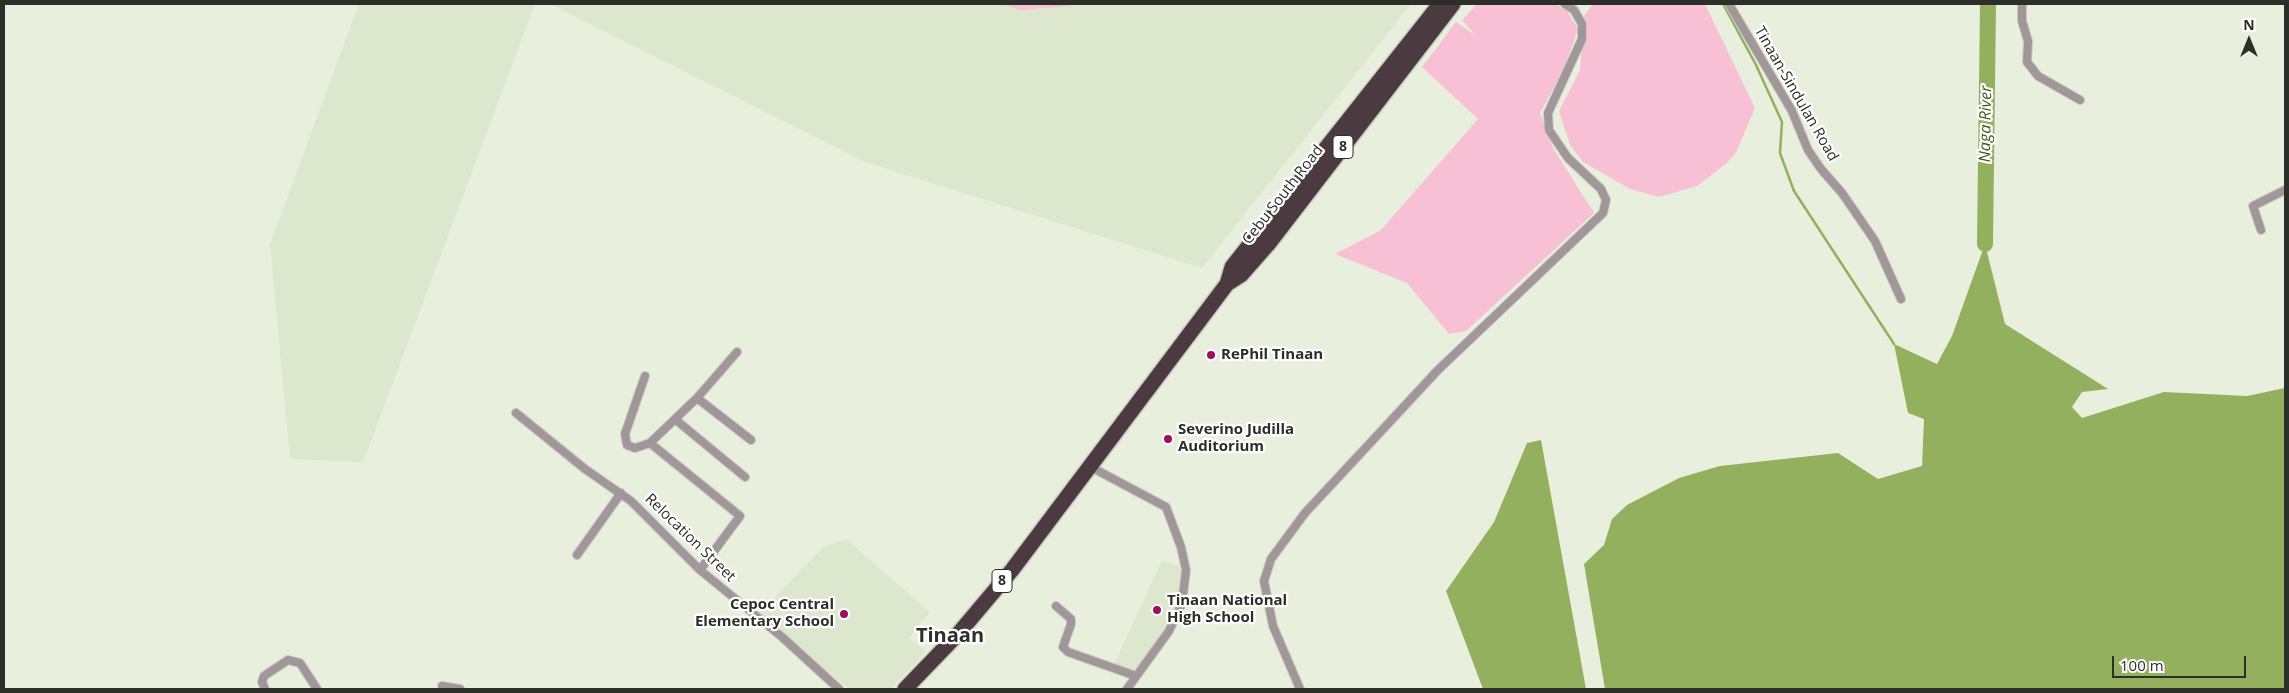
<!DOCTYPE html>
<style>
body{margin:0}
#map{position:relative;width:2289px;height:693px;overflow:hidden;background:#e8f0dd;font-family:"Open Sans",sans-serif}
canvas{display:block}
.frame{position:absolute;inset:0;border:5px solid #2c2f28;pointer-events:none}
.north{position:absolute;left:2224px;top:15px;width:50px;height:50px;-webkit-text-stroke:4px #fff;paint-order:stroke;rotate:0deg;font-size:14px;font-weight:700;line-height:20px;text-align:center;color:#2c2f28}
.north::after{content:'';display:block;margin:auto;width:18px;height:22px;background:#2c2f28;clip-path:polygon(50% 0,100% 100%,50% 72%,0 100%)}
.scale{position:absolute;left:2112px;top:656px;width:134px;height:22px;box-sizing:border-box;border:2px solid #2c2f28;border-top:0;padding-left:6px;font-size:15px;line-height:18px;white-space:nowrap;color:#2c2f28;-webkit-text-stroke:4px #fff;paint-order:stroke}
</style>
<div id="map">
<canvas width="2289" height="693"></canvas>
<div class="frame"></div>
<div class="north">N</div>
<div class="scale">100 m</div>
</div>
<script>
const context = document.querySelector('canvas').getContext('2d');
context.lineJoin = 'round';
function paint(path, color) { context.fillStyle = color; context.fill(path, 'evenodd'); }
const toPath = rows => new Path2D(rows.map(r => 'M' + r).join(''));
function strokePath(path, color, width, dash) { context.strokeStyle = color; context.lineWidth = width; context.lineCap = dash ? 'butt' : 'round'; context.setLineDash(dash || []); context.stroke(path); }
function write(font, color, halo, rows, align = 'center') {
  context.font = font + ' "Open Sans",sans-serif'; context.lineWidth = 4.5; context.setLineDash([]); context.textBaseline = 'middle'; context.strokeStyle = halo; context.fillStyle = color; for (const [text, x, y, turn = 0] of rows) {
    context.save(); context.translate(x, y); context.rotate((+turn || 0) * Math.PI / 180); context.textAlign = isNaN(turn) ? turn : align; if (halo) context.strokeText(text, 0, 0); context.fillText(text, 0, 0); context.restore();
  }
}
const built = toPath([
 [359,4,535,4,363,462,290,459,270,244],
 [550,4,1411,4,1202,268,865,162],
 [846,539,930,612,909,638,926,651,891,689,849,689,758,615,823,547],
 [1162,560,1179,566,1182,573,1179,601,1163,636,1135,674,1113,667]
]);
const green = toPath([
 [1002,4,1072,4,1069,6,1020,10],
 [1477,4,1556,4,1566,10,1578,29,1564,69,1540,113,1553,148,1594,213,1466,331,1449,334,1407,283,1335,254,1381,230,1478,119,1422,67,1456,22,1475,35,1462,20],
 [1593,4,1705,4,1755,108,1736,152,1727,163,1697,186,1659,197,1630,189,1583,162,1570,145,1559,111,1580,70,1584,16]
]);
const water = toPath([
 [1985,244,2005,324,2108,389,2082,392,2072,407,2082,418,2164,392,2247,396,2285,388,2285,689,1605,689,1584,564,1604,545,1612,519,1627,505,1679,478,1720,466,1838,453,1878,479,1922,466,1924,419,1908,413,1894,344,1937,364,1952,336],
 [1541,440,1586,689,1483,689,1446,591,1494,522,1527,443]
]);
const stream = toPath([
 [1723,4,1756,65,1782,122,1780,153,1794,191,1894,344]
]);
const river = toPath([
 [1985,244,1988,4]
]);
const street = toPath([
 [1729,4,1792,111,1808,150,1821,169,1842,193,1875,241,1901,299],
 [2022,4,2022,21,2028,41,2027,62,2038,76,2080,100],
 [2261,230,2253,206,2285,190],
 [737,352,697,398,751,440],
 [645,376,625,434,627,445,635,448,650,443,697,398],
 [516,413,585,469,631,501,700,570,782,637,839,689],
 [676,420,745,477],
 [650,443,740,516,700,570],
 [1089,466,1166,507,1181,547,1186,570,1182,603,1169,631,1127,689],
 [577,555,621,493],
 [1056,606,1071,619,1071,624,1063,647,1068,652,1136,676],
 [442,686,460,689],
 [265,689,262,682,264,676,288,660,300,663,317,689],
 [1300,689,1273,626,1264,581,1271,559,1305,513,1438,370,1603,213,1606,200,1601,189,1568,158,1549,130,1548,113,1582,39,1582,24,1574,10,1565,4]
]);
const highway = toPath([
 [1227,284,1232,267,1440,4],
 [905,689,958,634,1012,570,1227,284,1241,275,1270,242,1453,4]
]);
const markers = [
 [1211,355,5,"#9d0f5c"],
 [1168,439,5,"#9d0f5c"],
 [1157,610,5,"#9d0f5c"],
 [844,614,5,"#9d0f5c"]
];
const shields = [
 [1343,147,20],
 [1002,581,20]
];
const shieldNames = [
 ["8",1343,147],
 ["8",1002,581]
];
const streetNames = [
 ["Tinaan-Sindulan Road",1796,94,60],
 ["Cebu South Road",1283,195,-52],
 ["Relocation Street",690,538,44]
];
const poiNames = [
 ["RePhil Tinaan",1221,355],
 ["Severino Judilla",1178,430],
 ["Auditorium",1178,447],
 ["Tinaan National",1167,601],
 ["High School",1167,618],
 ["Cepoc Central",834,605,"right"],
 ["Elementary School",834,622,"right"]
];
const waterNames = [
 ["Naga River",1986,124,-89]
];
const districtNames = [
 ["Tinaan",950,636]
];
paint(built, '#dce7cd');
paint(green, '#f7c0d4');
paint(water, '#92b05e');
strokePath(stream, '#92b05e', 2.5);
strokePath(river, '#92b05e', 16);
strokePath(street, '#c6cdbc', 10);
strokePath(highway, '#c6cdbc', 18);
strokePath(street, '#a1979b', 8);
strokePath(highway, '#4c3a41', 15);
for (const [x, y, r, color] of markers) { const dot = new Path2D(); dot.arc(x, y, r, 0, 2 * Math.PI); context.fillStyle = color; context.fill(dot); strokePath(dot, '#fff', 2); }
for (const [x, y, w] of shields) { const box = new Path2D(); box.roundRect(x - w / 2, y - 11.5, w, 23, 4); context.fillStyle = '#fff'; context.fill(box); strokePath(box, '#2c2f28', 1); }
write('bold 14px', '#2c2f28', null, shieldNames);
write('15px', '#2c2f28', '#fff', streetNames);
write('bold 15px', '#2c2f28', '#fff', poiNames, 'left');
write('italic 16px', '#44581e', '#fff', waterNames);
write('bold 20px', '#2c2f28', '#fff', districtNames);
</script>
